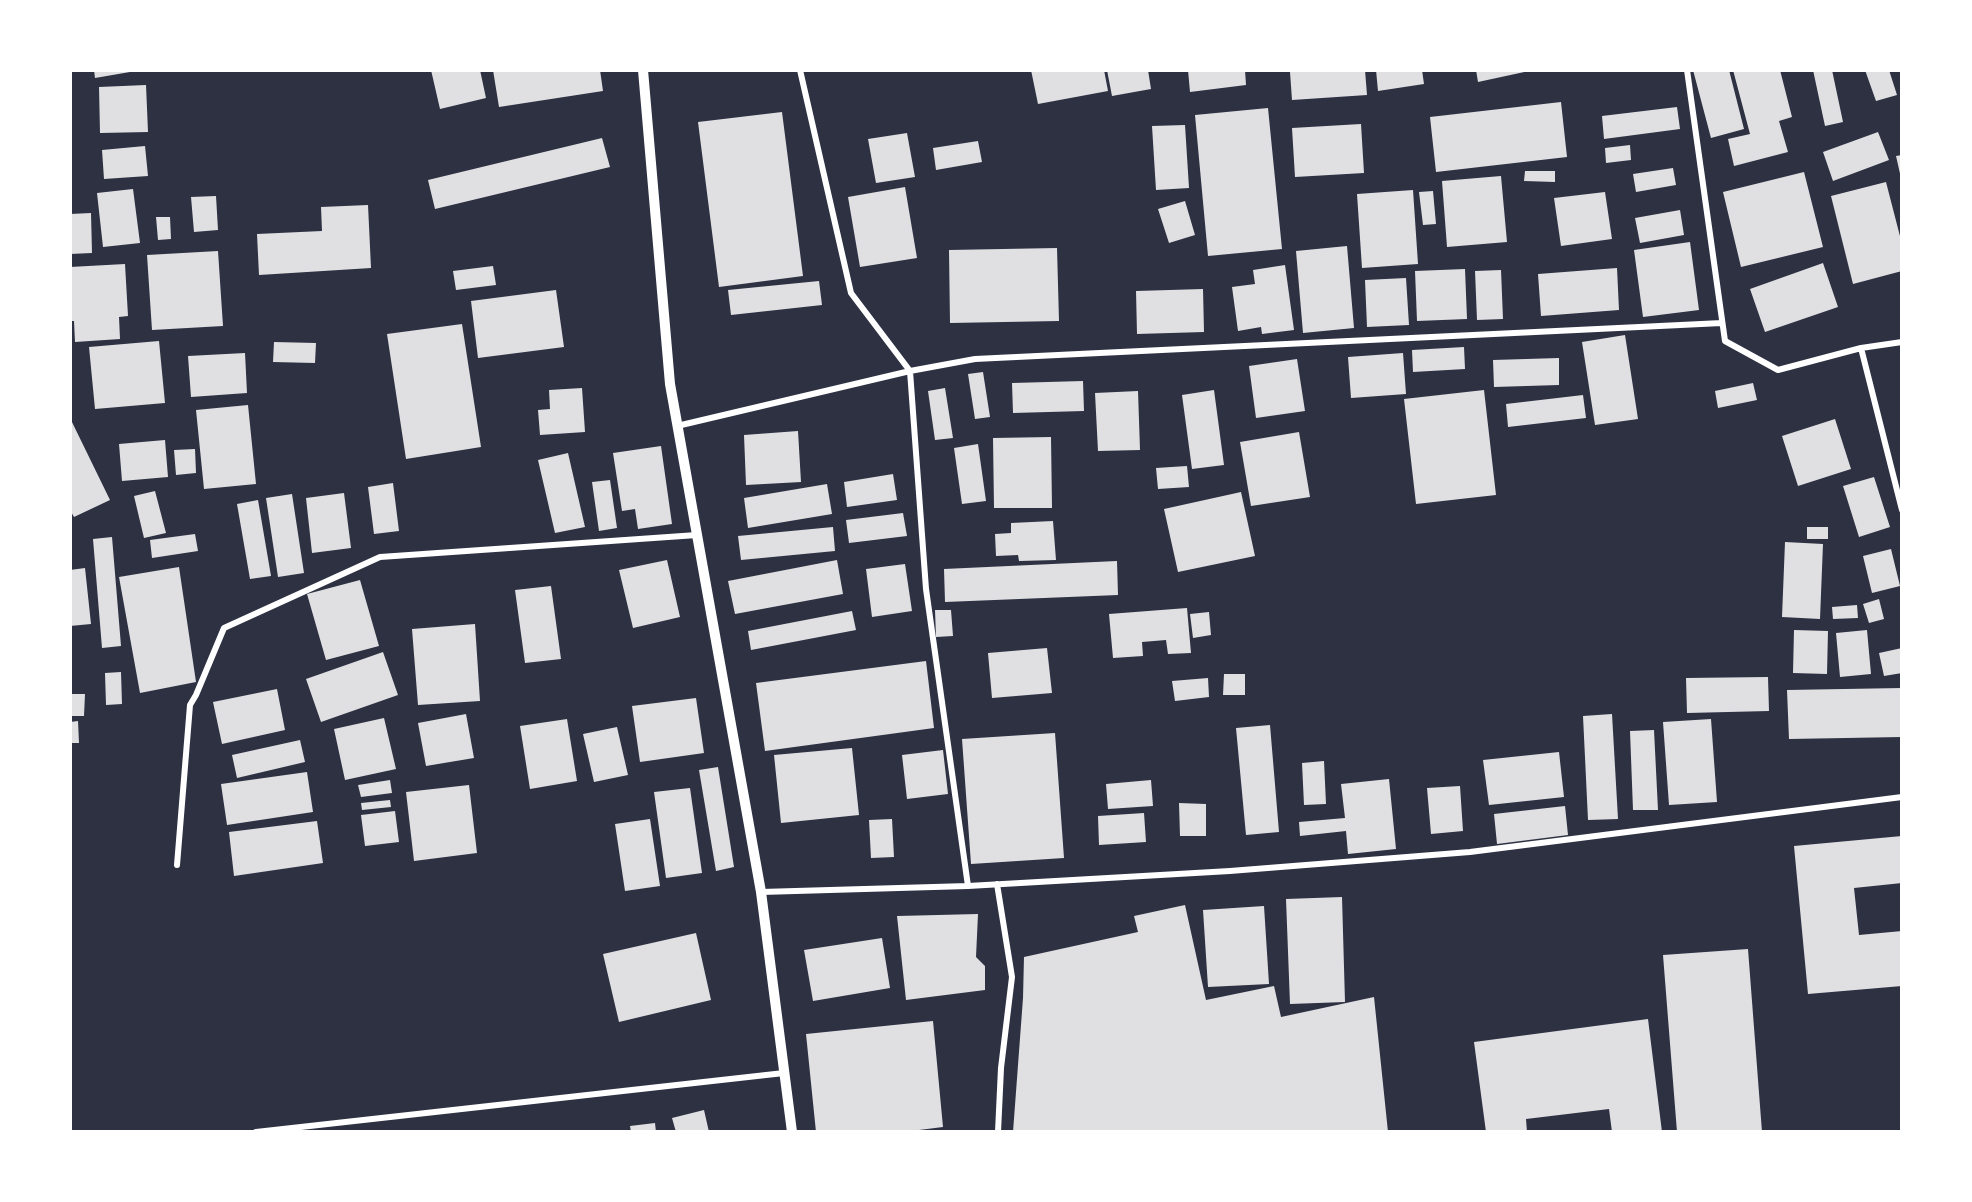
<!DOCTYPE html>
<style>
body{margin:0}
#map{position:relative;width:1972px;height:1202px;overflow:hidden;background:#2d3142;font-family:"Fira Sans",sans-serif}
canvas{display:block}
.frame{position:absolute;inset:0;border:72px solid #fff;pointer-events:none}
</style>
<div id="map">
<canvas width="1972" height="1202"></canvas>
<div class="frame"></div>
</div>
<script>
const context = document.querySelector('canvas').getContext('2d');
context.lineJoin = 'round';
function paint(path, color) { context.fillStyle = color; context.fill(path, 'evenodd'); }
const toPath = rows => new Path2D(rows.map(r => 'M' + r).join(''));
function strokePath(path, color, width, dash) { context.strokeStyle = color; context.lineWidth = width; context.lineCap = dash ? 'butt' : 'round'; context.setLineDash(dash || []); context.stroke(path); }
const building = toPath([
 [94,70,130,70,130,72,95,78],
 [431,70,480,70,486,98,440,109],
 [493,70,600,70,603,91,499,107],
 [1031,70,1104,70,1108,91,1038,104],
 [1107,70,1148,70,1151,89,1112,96],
 [1188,70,1245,70,1246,85,1190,92],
 [1314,70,1365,70,1367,95,1292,100,1290,72],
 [1376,70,1422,70,1424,84,1378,91],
 [1476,70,1529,70,1529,71,1478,82],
 [1693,70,1729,70,1744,129,1711,138],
 [1733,70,1780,70,1792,117,1779,121,1788,152,1734,166,1728,139,1750,134],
 [1813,70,1832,70,1843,122,1825,126],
 [1865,70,1889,70,1897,95,1876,101],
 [146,85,148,132,100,133,99,87],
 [1561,102,1567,157,1436,172,1430,117],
 [1677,107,1680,129,1604,139,1602,116],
 [1268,108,1282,249,1208,256,1195,115],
 [782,112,803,276,719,287,698,122],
 [1361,124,1364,173,1295,177,1292,128],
 [1185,125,1189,188,1156,190,1152,126],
 [1878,132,1889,160,1833,181,1823,152],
 [907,133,915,177,876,183,868,139],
 [602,138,610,167,435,209,428,180],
 [978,141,982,162,936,170,933,148],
 [1630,145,1631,160,1606,163,1605,148],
 [145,146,148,176,104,179,102,150],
 [1902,155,1902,178,1901,178,1896,156],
 [1673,168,1676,185,1636,192,1633,174],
 [1525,171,1555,171,1555,182,1524,181],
 [1804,172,1823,247,1741,267,1723,192],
 [1501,176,1507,242,1447,247,1442,181],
 [1886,182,1902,244,1902,271,1853,284,1831,196],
 [905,187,917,258,860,267,848,197],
 [133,189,140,243,103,247,97,193],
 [1413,190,1418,264,1362,268,1357,194],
 [1433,191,1436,224,1423,225,1419,192],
 [1605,192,1612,239,1561,246,1554,198],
 [216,196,218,230,194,232,191,197],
 [1185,201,1195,235,1169,243,1158,209],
 [368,205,371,268,259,275,257,234,322,231,321,207],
 [1680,210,1684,235,1640,243,1635,218],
 [91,213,92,253,70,254,70,214],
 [156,217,170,217,171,239,158,240],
 [1690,242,1699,310,1643,317,1634,250],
 [1347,246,1354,328,1303,333,1296,251],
 [1057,248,1059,321,950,323,949,250],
 [218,251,223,326,152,330,147,255],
 [1823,263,1838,307,1765,332,1750,289],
 [125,264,128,316,119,317,120,339,75,342,74,321,70,321,70,267],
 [1285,265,1294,330,1262,334,1261,327,1238,331,1232,287,1255,284,1253,270],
 [493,266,496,285,456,290,453,271],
 [1617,268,1619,310,1541,316,1538,274],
 [1465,269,1467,319,1417,321,1415,271],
 [1501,270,1503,319,1477,320,1475,271],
 [1406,278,1409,325,1367,327,1365,280],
 [819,281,822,305,731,315,728,290],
 [1203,289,1204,332,1137,334,1136,291],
 [556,290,564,347,478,358,471,301],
 [462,324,481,447,406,459,387,334],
 [1625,335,1638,419,1595,425,1582,342],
 [159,341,165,403,95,409,89,347],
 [274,342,316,343,315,363,273,362],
 [1464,347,1465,369,1413,372,1412,350],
 [245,353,247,393,191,397,188,356],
 [1403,353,1406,394,1351,398,1348,357],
 [1559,358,1559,385,1494,387,1493,360],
 [1297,359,1305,411,1256,418,1249,366],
 [983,372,990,417,975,419,968,374],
 [1083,381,1084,411,1013,413,1012,383],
 [1753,383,1757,400,1718,408,1715,391],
 [582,388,585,432,540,435,538,410,550,409,549,390],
 [945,388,953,438,935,440,928,391],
 [1214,390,1224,465,1192,469,1182,395],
 [1484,390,1496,495,1416,504,1404,399],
 [1138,391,1140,450,1098,451,1095,393],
 [1583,395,1586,418,1508,427,1506,404],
 [248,405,256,484,204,489,196,410],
 [70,418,110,500,74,517,70,510],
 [1835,419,1851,469,1798,486,1782,436],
 [798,431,801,482,746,485,744,435],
 [1299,432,1310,497,1251,506,1240,442],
 [1051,437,1052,508,994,508,993,438],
 [165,440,168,477,122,481,119,444],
 [978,444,986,501,962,504,954,448],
 [661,446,672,524,638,529,635,509,622,511,613,453],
 [195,449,196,473,176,475,174,450],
 [568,453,585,527,555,533,538,460],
 [1187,466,1189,487,1158,489,1156,468],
 [893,474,897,500,847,507,844,482],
 [1874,477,1890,527,1859,537,1843,486],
 [610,480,617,528,599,531,592,482],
 [393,483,399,531,374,534,368,487],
 [827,484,832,514,748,528,744,498],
 [155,491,166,533,144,538,134,496],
 [1241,492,1255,556,1178,572,1164,509],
 [344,493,351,548,312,553,306,498],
 [292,494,304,573,278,577,266,498],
 [258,500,271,576,250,579,237,504],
 [903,513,907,536,849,543,846,520],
 [1053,521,1056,560,1019,561,1018,555,996,556,995,534,1011,533,1011,523],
 [833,527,835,551,741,560,738,536],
 [1807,527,1828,527,1828,539,1807,539],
 [195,534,198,551,152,558,150,540],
 [112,537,121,646,102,648,93,539],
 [1785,542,1823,544,1820,619,1782,617],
 [1891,549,1900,586,1872,593,1863,556],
 [667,560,680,617,633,628,619,570],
 [837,560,843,594,735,614,728,581],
 [1117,561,1118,595,945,602,944,569],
 [905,564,912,611,872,617,866,569],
 [179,567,196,682,140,693,119,577],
 [85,568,91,624,70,626,70,570],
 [360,580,379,646,326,660,307,594],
 [551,586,561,659,525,663,515,590],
 [1879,599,1884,619,1869,623,1863,604],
 [1857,605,1858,618,1833,619,1832,607],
 [1187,608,1191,653,1168,654,1166,640,1142,642,1143,656,1113,658,1109,614],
 [935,610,951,610,953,636,936,637],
 [852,611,856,630,751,650,748,631],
 [1209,612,1211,635,1193,638,1190,614],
 [475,624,480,701,418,705,412,629],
 [1794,630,1828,631,1827,674,1793,673],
 [1867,630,1871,674,1840,677,1836,633],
 [1047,648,1052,693,992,698,988,653],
 [1902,648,1902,673,1884,676,1879,653],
 [383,652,398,695,321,722,306,679],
 [926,661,934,728,765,751,756,683],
 [121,672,122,704,106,705,105,673],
 [1224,674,1245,674,1245,695,1223,695],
 [1768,677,1769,711,1687,713,1686,678],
 [1208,678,1209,697,1175,701,1172,681],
 [1902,688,1902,737,1789,739,1787,690],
 [277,689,285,730,222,744,213,702],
 [70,694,85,694,84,716,70,716],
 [696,698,704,753,640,762,632,706],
 [466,714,474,758,426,766,418,723],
 [1612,714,1618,819,1588,820,1583,716],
 [384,718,396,769,345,780,334,729],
 [567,719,577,781,530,789,520,726],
 [1711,719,1717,802,1669,805,1663,722],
 [78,721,79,743,70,743,70,722],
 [1270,725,1279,832,1246,835,1236,728],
 [617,727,628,775,594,782,583,734],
 [1654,730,1658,810,1633,810,1630,731],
 [1055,733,1064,858,971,864,962,739],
 [300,740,305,762,237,778,232,755],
 [852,748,859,815,781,823,774,755],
 [943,750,948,794,907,799,902,755],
 [1559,752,1564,797,1489,805,1483,760],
 [1324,761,1326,804,1304,805,1302,763],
 [718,767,734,867,716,871,699,770],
 [307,772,313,812,227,825,221,784],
 [1389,779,1396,849,1348,854,1346,831,1300,836,1299,822,1345,818,1341,784],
 [390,780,392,793,361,797,358,785],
 [1151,780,1153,806,1108,809,1106,784],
 [469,785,477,853,414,861,406,792],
 [1460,786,1463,831,1431,834,1427,788],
 [690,788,702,873,666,878,654,792],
 [390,800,391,807,362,810,361,803],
 [1179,803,1206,804,1206,836,1180,836],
 [1565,806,1568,835,1497,844,1494,814],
 [395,811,399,842,365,846,361,815],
 [1144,813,1146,842,1099,845,1098,816],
 [650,819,660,886,625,891,615,824],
 [892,819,894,857,871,858,869,820],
 [317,821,323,863,234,876,229,832],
 [1902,836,1902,883,1854,888,1859,935,1902,931,1902,986,1808,994,1794,846],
 [1342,897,1345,1002,1290,1004,1286,899],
 [1185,905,1206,1000,1274,986,1281,1017,1374,997,1388,1132,1013,1132,1023,998,1024,957,1138,932,1134,916],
 [1264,906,1269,984,1208,987,1203,910],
 [978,914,976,957,985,966,985,990,906,1000,897,916],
 [696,933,711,1000,619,1022,603,954],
 [882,938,890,988,813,1001,804,950],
 [1748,949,1762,1132,1677,1132,1663,955],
 [1648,1019,1662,1132,1612,1132,1609,1109,1526,1119,1527,1132,1486,1132,1474,1042],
 [933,1021,943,1127,903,1132,816,1132,806,1034],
 [704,1110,709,1132,676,1132,672,1118],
 [655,1123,656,1132,631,1132,630,1126]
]);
const minor = toPath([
 [800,70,851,293,910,371,926,589,968,886],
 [1687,70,1725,341,1778,370,1861,348,1902,342],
 [1861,348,1902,510],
 [677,426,910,371,975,359,1722,323],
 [177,865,190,705,196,695,224,628,380,557,697,535],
 [997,884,1012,977,1001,1068,998,1132],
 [761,892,968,886,1230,871,1470,852,1902,797],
 [256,1132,784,1073]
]);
const tertiary = toPath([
 [643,70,670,384,761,892,792,1132]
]);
paint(building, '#e0e0e3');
strokePath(minor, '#fff', 6);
strokePath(tertiary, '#fff', 10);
</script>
